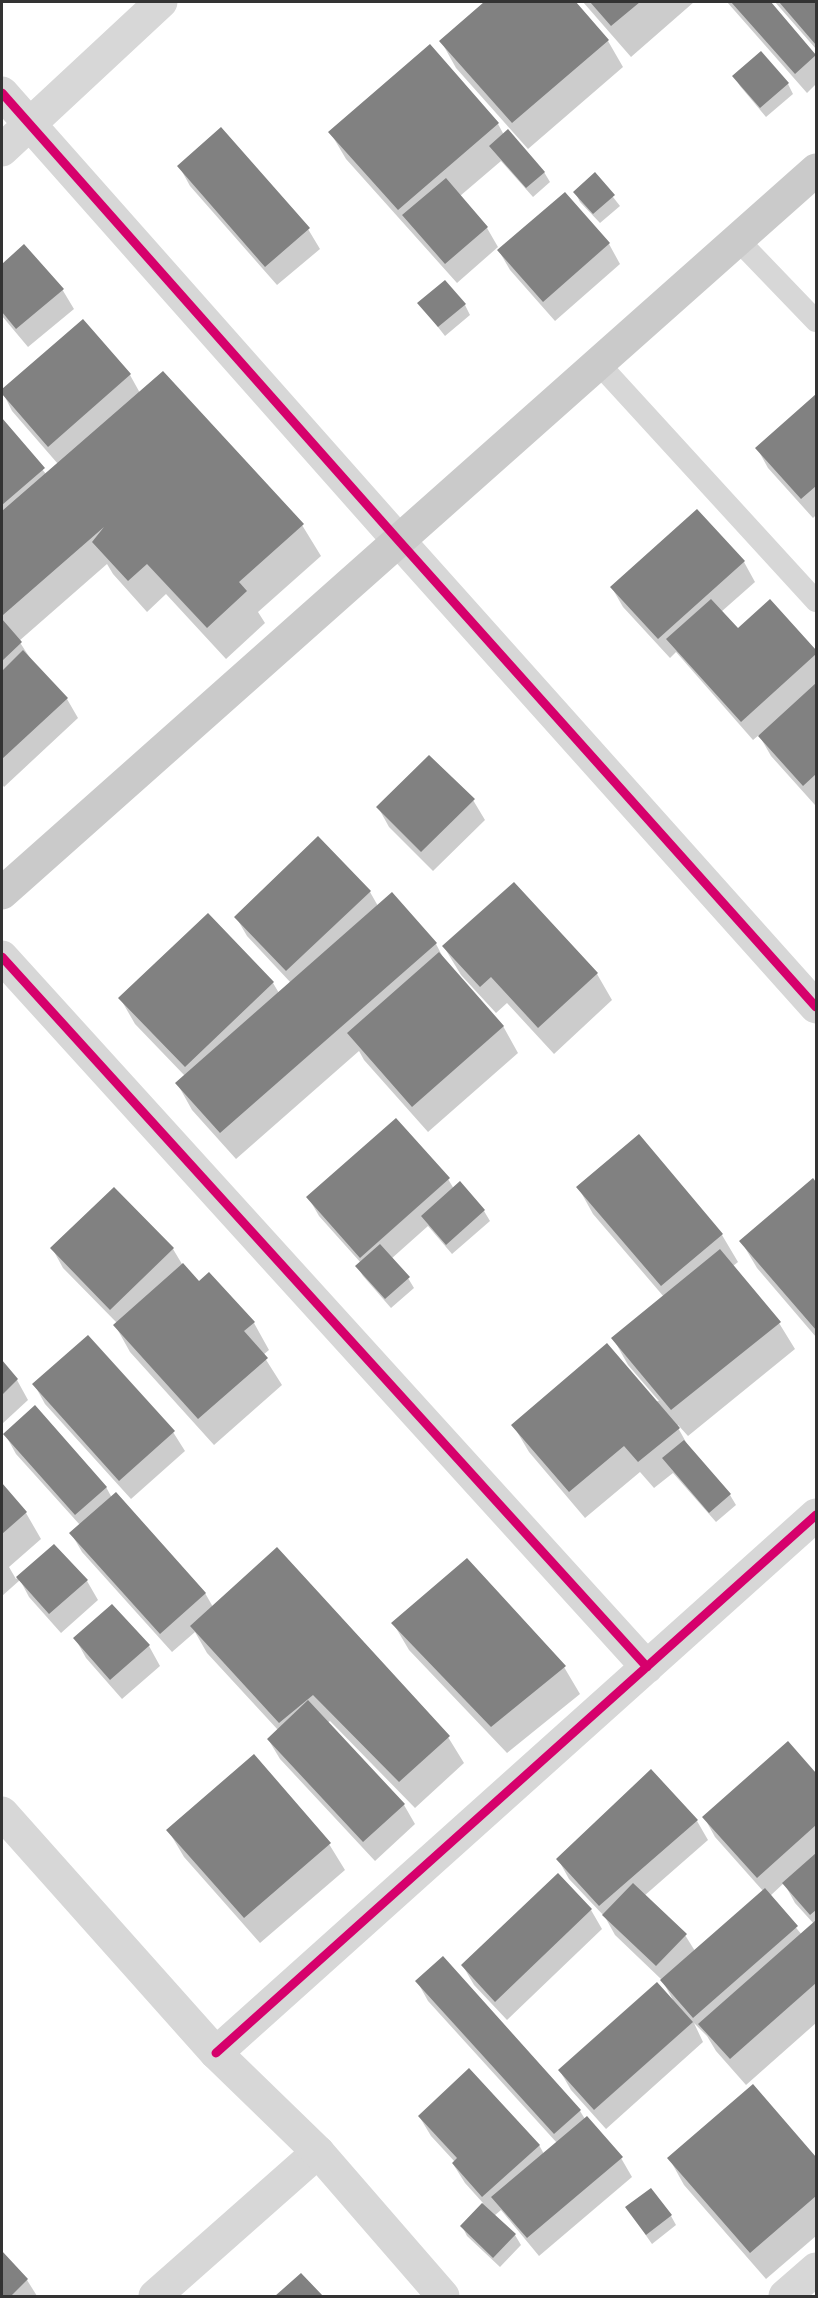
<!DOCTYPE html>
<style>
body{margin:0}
#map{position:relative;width:818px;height:2298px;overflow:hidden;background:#fff;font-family:"Alegreya Sans",sans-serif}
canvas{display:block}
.frame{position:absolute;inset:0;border:3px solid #333;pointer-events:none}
</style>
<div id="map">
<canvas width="818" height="2298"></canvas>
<div class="frame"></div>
</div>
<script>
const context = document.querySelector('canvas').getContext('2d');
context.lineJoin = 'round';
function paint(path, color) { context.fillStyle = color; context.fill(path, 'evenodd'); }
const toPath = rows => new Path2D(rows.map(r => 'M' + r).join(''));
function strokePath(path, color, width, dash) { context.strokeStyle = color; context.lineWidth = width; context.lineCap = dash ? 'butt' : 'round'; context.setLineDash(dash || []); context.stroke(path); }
const shadow = toPath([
 [486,2,574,2,608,41,623,67,528,149,456,68,441,41],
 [583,2,694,2,631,57],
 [727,2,769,2,816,57,816,84,807,93],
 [775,2,816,2,816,49],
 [734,76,788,84,793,94,766,117,740,86],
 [498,124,504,135,544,172,550,182,533,197,501,161,460,196,487,228,498,247,457,283,346,159,330,132],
 [179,166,308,229,320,249,277,285,190,186],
 [595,174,620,206,600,223,580,202,575,192],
 [565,194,609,244,620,264,555,321,510,270,499,251],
 [24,247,62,289,74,309,28,347,2,316,2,266],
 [419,303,465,305,470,315,445,336],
 [83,321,130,375,140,393,302,525,321,556,258,612,265,623,226,659,166,594,147,612,113,574,107,564,19,641,32,661,67,699,78,718,4,787,2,784,2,421,46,474,58,464,12,411,2,391],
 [816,396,816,515,813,518,768,468,757,448],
 [697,512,744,562,755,582,721,612,738,630,770,601,816,652,815,805,771,756,759,735,753,740,676,652,670,658,623,607,612,588],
 [473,800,485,820,433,871,389,827,378,807],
 [318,838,370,892,378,906,392,895,436,944,446,963,503,1026,518,1053,428,1132,364,1060,359,1051,236,1159,192,1110,177,1083,185,1076,135,1024,120,998,273,983,279,993,291,983,247,936,236,917],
 [444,947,597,974,612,1000,554,1054,507,1003,496,1013,461,975],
 [639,1136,722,1235,738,1262,733,1266,779,1323,795,1349,688,1436,678,1425,677,1426,691,1451,730,1495,736,1505,716,1522,673,1473,654,1488,640,1472,585,1518,529,1452,513,1425,659,1401,628,1365,613,1338,664,1297,593,1214,578,1187],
 [448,1179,454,1189,460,1184,484,1211,490,1221,452,1254,428,1226,391,1259,408,1278,414,1288,391,1308,363,1276,357,1266,361,1263,319,1216,308,1197],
 [813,1180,816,1184,816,1337,757,1268,741,1241],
 [52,1248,173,1249,182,1264,199,1283,254,1323,269,1350,263,1355,282,1385,214,1445,130,1352,115,1325,117,1323,63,1268],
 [2,1363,17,1380,28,1400,2,1424],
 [34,1384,173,1432,185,1451,131,1499,45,1404],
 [5,1434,106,1487,112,1498,205,1593,213,1607,448,1737,464,1763,415,1808,330,1721,327,1723,404,1805,415,1824,375,1861,280,1759,268,1739,278,1730,207,1653,195,1632,172,1652,82,1552,71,1533,80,1525,16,1454],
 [2,1485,26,1513,41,1539,9,1567,16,1579,54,1546,87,1581,98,1600,61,1633,29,1597,20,1580,2,1596],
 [112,1606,149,1646,160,1666,122,1699,86,1658,75,1638],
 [393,1623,564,1667,580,1694,507,1753,409,1650],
 [788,1744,816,1775,816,2023,746,2085,716,2051,707,2036,694,2023,703,2042,606,2129,571,2090,560,2071,673,2000,662,1980,615,1935,605,1917,569,1879,558,1859,697,1821,708,1840,644,1896,685,1935,695,1951,763,1891,715,1837,704,1817],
 [784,1883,795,1903,814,1924,802,1935,770,1896],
 [168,1830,329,1844,345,1870,260,1943,184,1857],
 [591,1910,602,1929,507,2020,474,1985,463,1966],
 [417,1981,580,2111,585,2119,621,2158,632,2177,539,2256,501,2210,494,2216,515,2235,521,2245,500,2267,467,2236,462,2226,483,2203,465,2183,453,2164,455,2162,431,2136,419,2116,539,2145,544,2154,557,2143,428,2001],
 [753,2086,816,2160,816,2236,766,2279,684,2185,669,2158],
 [671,2216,676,2225,652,2244,633,2217],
 [2,2254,27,2280,37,2296,2,2296],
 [301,2275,321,2296,277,2296]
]);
const building = toPath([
 [484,2,576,2,609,40,512,123,439,41],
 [590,2,640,2,611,26],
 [731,2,771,2,816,55,795,74],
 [779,2,816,2,816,45],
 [430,44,499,123,398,210,328,132],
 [761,51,789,83,760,108,732,76],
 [221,127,310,228,265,267,177,166],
 [508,129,545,172,526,188,489,146],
 [595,172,615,195,593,214,573,192],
 [446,178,488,227,445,264,402,215],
 [565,192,610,243,543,302,497,250],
 [24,244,64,289,16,329,2,312,2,264],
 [445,280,466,304,438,327,417,303],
 [83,319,131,374,48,447,2,394,2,389],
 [163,371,304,524,239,582,247,591,207,628,147,564,128,581,92,542,104,527,3,615,2,613,2,511],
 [816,394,816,486,801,499,755,448],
 [2,418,45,468,2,505],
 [697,509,745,561,658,639,610,587],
 [711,599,738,628,770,599,816,650,816,654,741,722,666,639],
 [2,619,22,642,2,661],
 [23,650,68,698,2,759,2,671],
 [816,683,816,774,803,786,758,736],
 [429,755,475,799,421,852,376,807],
 [318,836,371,891,286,971,234,917],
 [514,882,598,973,538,1028,491,977,480,987,442,946],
 [392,892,437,943,220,1133,175,1083],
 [208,913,274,982,185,1067,118,998],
 [439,952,504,1026,412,1107,347,1033],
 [396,1118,450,1178,360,1258,306,1197],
 [639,1134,723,1234,661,1286,576,1187],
 [813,1178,816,1182,816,1330,739,1241],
 [460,1181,485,1210,446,1245,421,1216],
 [114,1187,174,1248,110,1310,50,1248],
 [380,1244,410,1277,385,1299,355,1266],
 [720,1249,781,1322,671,1410,611,1338],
 [183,1263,199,1281,209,1272,255,1322,244,1331,268,1358,198,1419,113,1325],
 [88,1335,175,1431,119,1481,32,1384],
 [607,1343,680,1428,638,1462,624,1446,569,1492,511,1425],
 [2,1360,18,1379,2,1395],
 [35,1405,107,1487,75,1515,3,1434],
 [684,1440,731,1494,709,1513,662,1458],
 [2,1483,27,1512,2,1534],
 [116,1492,206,1593,160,1634,69,1533],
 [54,1544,88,1580,49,1614,16,1577],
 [277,1547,450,1736,399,1782,313,1695,279,1723,190,1626],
 [467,1558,566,1666,491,1727,391,1623],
 [112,1604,150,1645,110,1680,73,1638],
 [308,1700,405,1804,363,1842,267,1739],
 [788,1741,816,1773,816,1825,757,1878,702,1817],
 [254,1754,331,1843,244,1918,166,1830],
 [651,1769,698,1820,599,1906,556,1859],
 [816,1853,816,1910,810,1915,782,1883],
 [558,1873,592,1909,495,2002,461,1965],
 [633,1883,687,1934,656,1966,602,1915],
 [765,1888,798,1926,693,2018,660,1980],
 [816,1920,816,1983,730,2059,698,2024],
 [443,1956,581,2110,554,2134,415,1981],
 [657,1982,693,2022,594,2110,558,2070],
 [469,2068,540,2145,482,2197,452,2163,457,2158,418,2116],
 [753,2084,816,2157,816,2196,750,2253,667,2158],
 [587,2116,623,2157,527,2238,491,2197],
 [651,2188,672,2215,646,2235,625,2207],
 [482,2203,516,2234,493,2258,460,2226],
 [2,2251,28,2279,11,2296,2,2296],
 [301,2273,323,2296,275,2296]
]);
const service = toPath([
 [738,240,816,321],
 [599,364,816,601]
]);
const minor = toPath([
 [2,93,399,541,816,1007],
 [2,150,161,2],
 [2,957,647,1667],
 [216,2053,816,1515],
 [155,2296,318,2152],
 [785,2296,816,2269]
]);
const tertiary = toPath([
 [2,1813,216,2053,318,2152,443,2296]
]);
const primary = toPath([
 [2,893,816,170]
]);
const cycleway = toPath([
 [2,93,399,541,816,1007],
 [2,957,647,1667],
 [216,2053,816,1515]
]);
paint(shadow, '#0003');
paint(building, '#818181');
strokePath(service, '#d7d7d7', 22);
strokePath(minor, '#d7d7d7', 33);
strokePath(tertiary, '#d7d7d7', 33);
strokePath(primary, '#cacaca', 33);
strokePath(cycleway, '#d6006c', 9);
</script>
